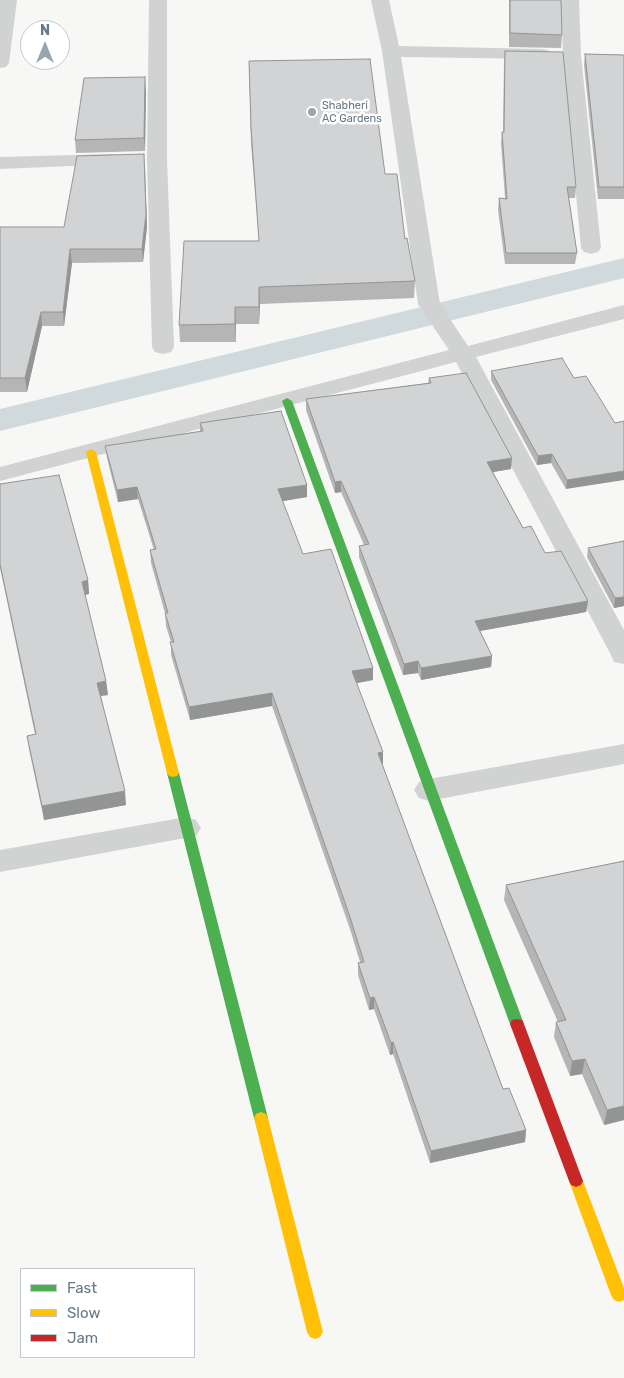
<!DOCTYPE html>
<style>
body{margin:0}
#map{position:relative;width:624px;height:1378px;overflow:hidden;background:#f7f7f6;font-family:Rubik,sans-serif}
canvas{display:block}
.legend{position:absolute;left:20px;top:1268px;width:175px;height:90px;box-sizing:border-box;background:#fff;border:1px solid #c1c9d0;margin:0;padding:6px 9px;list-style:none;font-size:15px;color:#647989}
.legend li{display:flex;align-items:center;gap:10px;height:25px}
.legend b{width:25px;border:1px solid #c1c9d0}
.north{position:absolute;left:20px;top:20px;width:50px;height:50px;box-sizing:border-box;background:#fff;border:1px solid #c1c9d0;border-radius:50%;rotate:0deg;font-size:14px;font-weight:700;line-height:20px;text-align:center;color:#647989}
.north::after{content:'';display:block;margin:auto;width:18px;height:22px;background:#97a5af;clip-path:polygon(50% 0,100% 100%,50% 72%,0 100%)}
</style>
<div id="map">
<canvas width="624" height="1378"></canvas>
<ul class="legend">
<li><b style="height:6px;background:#4caf50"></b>Fast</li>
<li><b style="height:6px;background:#ffc107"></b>Slow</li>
<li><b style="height:6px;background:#c62828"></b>Jam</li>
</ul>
<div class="north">N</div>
</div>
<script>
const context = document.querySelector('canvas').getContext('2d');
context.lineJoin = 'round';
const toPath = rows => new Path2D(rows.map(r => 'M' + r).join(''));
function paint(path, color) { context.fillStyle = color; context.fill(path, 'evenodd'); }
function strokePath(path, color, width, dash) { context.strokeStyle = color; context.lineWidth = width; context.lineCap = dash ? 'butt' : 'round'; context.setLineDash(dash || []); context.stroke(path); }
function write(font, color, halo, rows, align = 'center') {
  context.font = font + ' Rubik,sans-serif'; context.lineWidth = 5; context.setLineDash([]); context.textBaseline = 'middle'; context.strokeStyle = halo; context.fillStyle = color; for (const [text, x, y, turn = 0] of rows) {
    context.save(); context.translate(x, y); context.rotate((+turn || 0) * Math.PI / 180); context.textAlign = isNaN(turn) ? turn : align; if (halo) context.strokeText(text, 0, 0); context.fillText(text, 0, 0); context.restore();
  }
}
const canal = toPath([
 [624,258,624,278,0,431,0,409,624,258]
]);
const street = toPath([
 [0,0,17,0,9,63,6,67,0,68,0,0],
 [149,0,167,0,167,159,174,347,171,352,163,354,155,352,152,347,147,159,149,0],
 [371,0,389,0,399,46,542,49,548,50,551,54,548,58,542,59,401,57,440,304,468,346,624,305,624,319,476,357,624,630,624,664,614,662,611,655,456,362,0,481,0,467,449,350,418,304,382,51,371,0],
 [561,0,579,0,581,55,601,248,598,252,591,254,584,252,581,248,563,55,561,0],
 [113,154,120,156,123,160,120,164,0,169,0,157,113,154],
 [624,744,624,764,429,801,419,798,414,790,419,782,429,779,624,744],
 [186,817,196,820,201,828,196,836,0,872,0,850,186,817]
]);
const fast = toPath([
 [287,398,292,401,524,1024,522,1028,517,1029,512,1028,510,1024,282,401,287,398],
 [173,769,177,770,179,773,268,1118,266,1122,261,1124,256,1122,254,1118,167,773,169,770,173,769]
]);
const slow = toPath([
 [91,449,96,452,179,773,177,776,173,777,169,776,167,773,86,452,91,449],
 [261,1112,266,1114,268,1118,323,1332,320,1337,315,1339,310,1337,307,1332,254,1118,256,1114,261,1112],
 [576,1175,581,1177,583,1181,624,1288,624,1300,619,1302,614,1300,611,1295,569,1181,571,1177,576,1175]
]);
const jam = toPath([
 [517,1019,522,1020,524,1024,583,1181,581,1185,576,1187,571,1185,569,1181,510,1024,512,1020,517,1019]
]);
const wall = toPath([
 [509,0,561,0,562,35,561,48,509,47],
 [505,51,576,187,575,198,569,198,577,253,575,264,505,264,498,210,499,198,505,198,501,143,502,132,503,132,504,61],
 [585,54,624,55,624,199,598,199,584,65],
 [249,61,385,174,405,239,415,281,414,298,260,304,259,324,236,324,236,342,180,342,179,325,259,241,251,144],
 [146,90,145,151,76,153,75,140],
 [145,167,147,227,143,262,72,263,64,326,42,326,27,392,0,392,0,227,64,227],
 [491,371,574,378,615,423,566,489,551,463,537,465,491,380],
 [429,378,511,469,493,472,523,528,588,601,586,612,480,631,492,656,491,667,421,680,418,673,403,675,359,557,359,546,364,545,341,492,335,493,306,410,306,399,428,383],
 [200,423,307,485,307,497,282,501,303,554,373,680,356,683,383,764,382,765,503,1089,526,1130,525,1142,430,1163,393,1054,390,1055,374,1009,369,1010,358,975,358,963,360,962,350,929,272,706,190,720,171,655,171,642,166,626,165,613,151,563,150,550,154,550,138,499,118,502,107,458,105,446,200,431],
 [0,484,88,580,89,594,85,595,106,681,108,695,101,696,126,805,44,820,29,749,27,736,35,734,0,568],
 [624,541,624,606,614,608,587,557,588,548],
 [624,861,624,1120,604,1125,582,1074,570,1076,554,1037,556,1022,558,1022,504,900,506,885]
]);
const shadedWall = toPath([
 [145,77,146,90,145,151,144,138],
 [144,154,147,227,143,262,142,249],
 [70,249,72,263,64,326,63,312],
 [259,287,260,304,259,324],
 [235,307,236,324,236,342,235,324],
 [41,312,42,326,27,392,25,378],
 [552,454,551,463,537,465,538,456],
 [512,458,511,469,487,473,487,462],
 [624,471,624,480,566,489,567,480],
 [341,481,341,492,335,493,335,482],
 [307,485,307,497,278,502,278,489],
 [137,487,138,499,118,502,117,490],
 [88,580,89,594,83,595,82,582],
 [624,597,624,606,614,608,615,598],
 [588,601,586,612,474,632,475,621],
 [492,656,491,667,421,680,421,668],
 [418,661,418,673,403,675,404,664],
 [373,668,373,680,352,684,352,671],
 [106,681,108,695,99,696,97,683],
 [272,693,272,706,190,720,189,707],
 [383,752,383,764,377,765,378,753],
 [125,791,126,805,44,820,42,806],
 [374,997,374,1009,369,1010,370,998],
 [393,1042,393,1054,390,1055,391,1043],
 [585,1059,582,1074,570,1076,572,1061],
 [624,1106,624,1120,604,1125,607,1110],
 [526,1130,525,1142,430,1163,431,1151]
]);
const building = toPath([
 [510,0,561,0,562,35,510,33,510,0],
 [505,51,563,52,576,187,567,187,577,253,506,253,499,198,507,199,502,132,504,132,505,51],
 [585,54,624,55,624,187,599,187,585,54],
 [370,59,385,174,397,174,405,239,407,238,415,281,259,287,259,307,235,307,235,324,179,325,184,241,259,241,251,128,249,61,370,59],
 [145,77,144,138,75,140,84,78,145,77],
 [144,154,146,214,142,249,70,249,63,312,41,312,25,378,0,378,0,227,64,227,77,156,144,154],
 [562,358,574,378,586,376,615,423,624,421,624,471,567,480,552,454,538,456,491,371,562,358],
 [466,373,512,458,487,462,523,528,531,526,545,553,561,551,588,601,475,621,492,656,421,668,418,661,404,664,359,546,369,544,341,481,335,482,306,399,431,383,429,378,466,373],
 [281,411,307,485,278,489,303,554,331,549,373,668,352,671,383,752,378,753,503,1089,509,1088,526,1130,431,1151,393,1042,391,1043,374,997,370,998,358,963,364,962,350,917,272,693,189,707,170,642,174,642,165,613,168,613,150,550,156,549,137,487,117,490,105,446,203,431,200,423,281,411],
 [59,475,88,580,82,582,106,681,97,683,125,791,42,806,27,736,36,734,0,564,0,484,59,475],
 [624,541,624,597,615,598,588,548,624,541],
 [624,861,624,1106,607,1110,585,1059,572,1061,556,1022,566,1020,506,885,624,861]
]);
const markers = [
 [312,112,5,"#97a5af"]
];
const farPoinames = [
 ["Shabheri",322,106],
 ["AC Gardens",322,119]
];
paint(canal, '#d0d9dc');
paint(street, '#d1d2d2');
paint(fast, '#4caf50');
paint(slow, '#ffc107');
paint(jam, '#c62828');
paint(wall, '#b5b5b6');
paint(shadedWall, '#939494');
paint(building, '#d2d3d4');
strokePath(building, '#939494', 1);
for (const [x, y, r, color] of markers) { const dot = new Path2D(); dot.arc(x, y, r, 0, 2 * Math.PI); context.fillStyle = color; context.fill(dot); strokePath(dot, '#fff', 2); }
write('11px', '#647989', '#fff', farPoinames, 'left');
</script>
